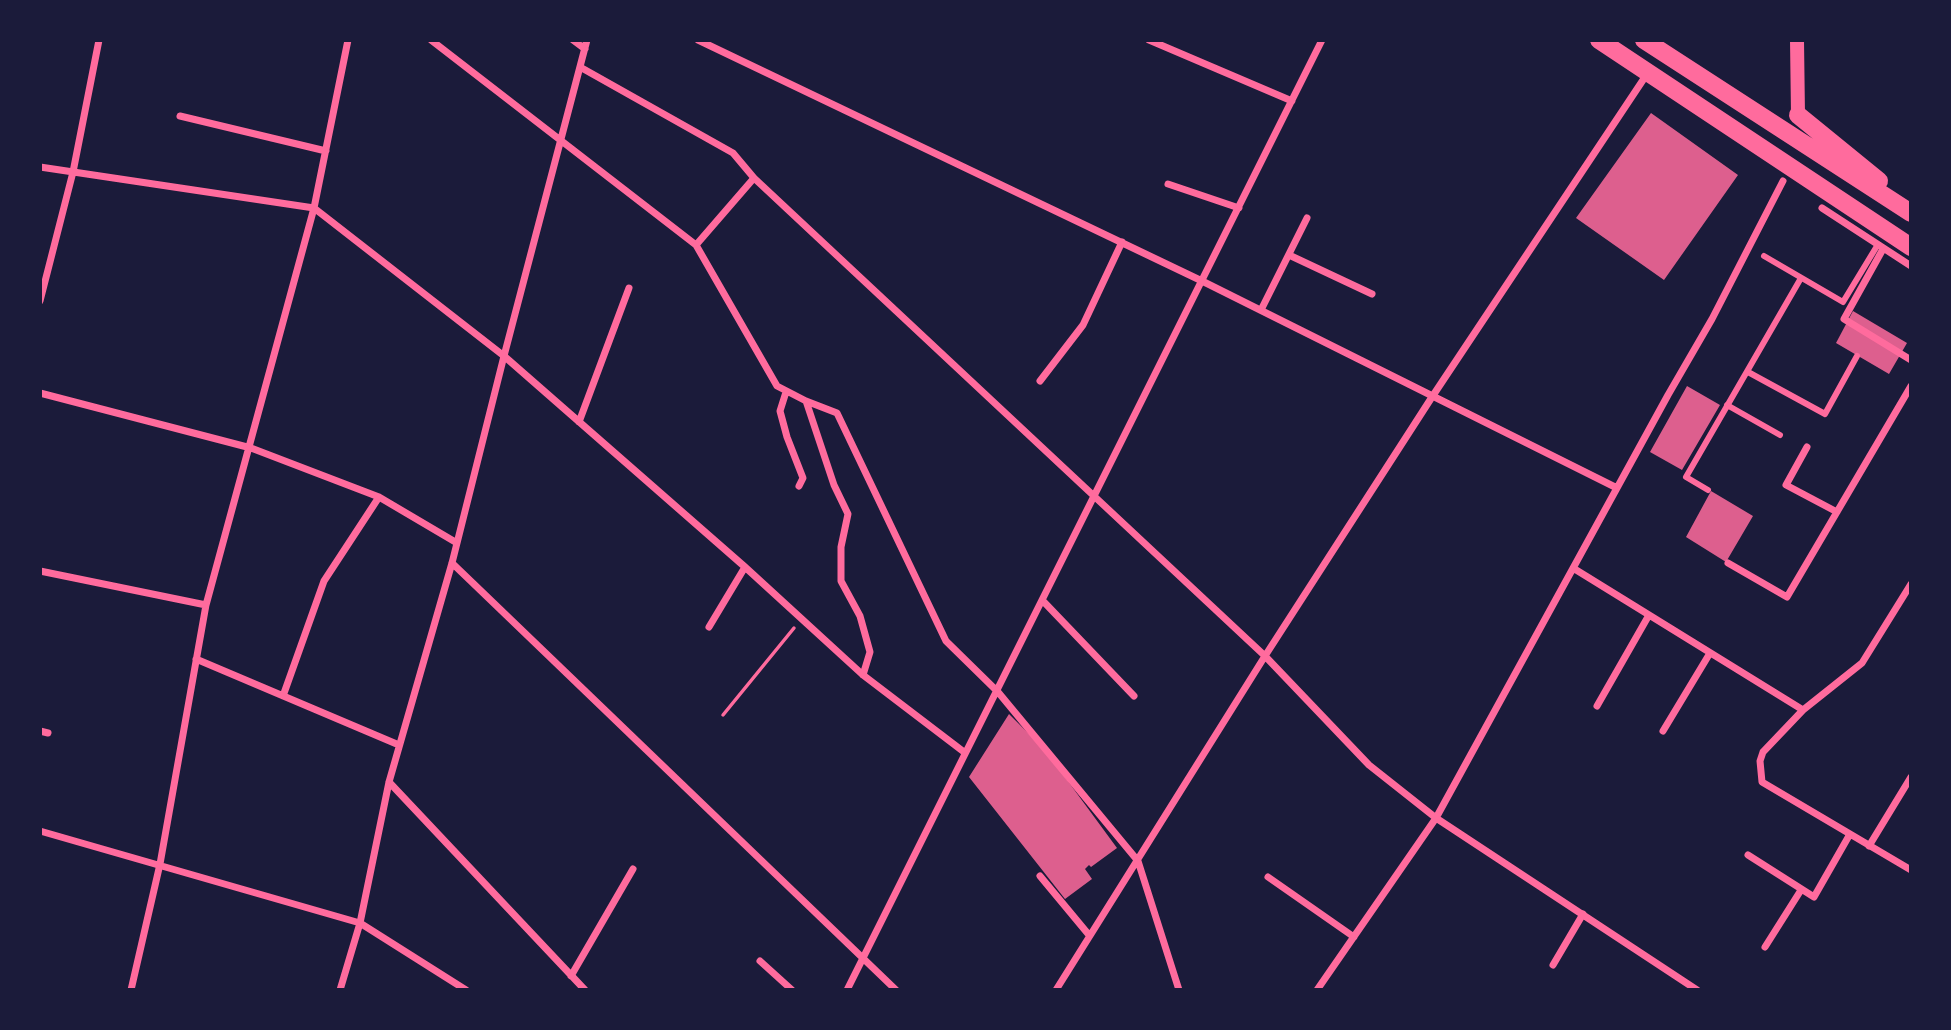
<!DOCTYPE html>
<style>
body{margin:0}
#map{position:relative;width:1951px;height:1030px;overflow:hidden;background:#1b1b3a;font-family:Arial,sans-serif}
canvas{display:block}
.frame{position:absolute;inset:0;border:42px solid #1b1b3a;pointer-events:none}
</style>
<div id="map">
<canvas width="1951" height="1030"></canvas>
<div class="frame"></div>
</div>
<script>
const context = document.querySelector('canvas').getContext('2d');
context.lineJoin = 'round';
function paint(path, color) { context.fillStyle = color; context.fill(path, 'evenodd'); }
const toPath = rows => new Path2D(rows.map(r => 'M' + r).join(''));
function strokePath(path, color, width, dash) { context.strokeStyle = color; context.lineWidth = width; context.lineCap = dash ? 'butt' : 'round'; context.setLineDash(dash || []); context.stroke(path); }
const building = toPath([
 [1651,113,1738,175,1664,280,1576,218],
 [1853,311,1907,343,1889,374,1836,343],
 [1687,386,1720,405,1682,470,1650,452],
 [1711,491,1753,516,1726,562,1686,537],
 [1009,714,1045,750,1117,848,1091,867,1089,865,1085,869,1092,879,1065,899,969,777]
]);
const path = toPath([
 [723,715,794,628]
]);
const pedestrian = toPath([
 [1764,256,1843,302,1877,246],
 [1748,372,1825,414,1857,356],
 [1727,405,1780,435],
 [1708,490,1686,477,1801,278]
]);
const minor = toPath([
 [431,40,696,245,777,386,806,401,837,413,946,641,998,692,1138,861,1179,990],
 [573,40,585,49],
 [698,40,1202,281,1617,488],
 [1149,40,1292,101],
 [580,67,733,153,754,178,1265,656,1369,765,1436,818,1697,990],
 [180,116,326,151],
 [40,167,314,208,504,356,745,567,863,675,964,752],
 [1168,184,1239,208],
 [1822,208,1911,266],
 [696,245,754,178],
 [1883,249,1844,319,1911,360],
 [1289,255,1372,294],
 [40,301,73,172,99,40],
 [1261,310,1307,218],
 [1040,381,1083,325,1122,242],
 [786,392,780,411,787,437,803,478,799,486],
 [40,393,251,448,379,497,457,543],
 [806,401,834,485,848,514,841,547,841,581,860,616,870,652,863,675],
 [579,422,629,288],
 [1807,447,1786,485,1837,512],
 [452,563,896,990],
 [1728,563,1787,597,1911,386],
 [1573,568,1803,710],
 [40,571,206,605],
 [1911,584,1862,663,1803,710,1763,752,1760,761,1762,782,1911,870],
 [1043,601,1134,696],
 [709,627,745,567],
 [196,659,399,745],
 [283,696,324,581,379,497],
 [1597,706,1649,615],
 [40,731,48,733],
 [1663,731,1710,653],
 [389,782,585,990],
 [40,831,360,923,466,990],
 [1869,846,1911,777],
 [1748,855,1814,897,1850,834],
 [1040,876,1089,935],
 [1268,877,1354,937],
 [1765,947,1801,890],
 [760,961,792,990],
 [1553,965,1583,914],
 [571,976,633,869],
 [131,990,160,864,206,605,314,208,348,40],
 [340,990,360,923,389,782,452,563,504,356,587,40],
 [847,990,1322,40],
 [1056,990,1265,656,1432,397,1647,74],
 [1317,990,1436,818,1668,395,1712,319,1783,181]
]);
const secondary = toPath([
 [1797,40,1798,115]
]);
const primary = toPath([
 [1599,40,1911,247],
 [1644,40,1911,213],
 [1798,115,1879,181]
]);
paint(building, '#dd5f8e');
strokePath(path, '#ff6b9d', 3.5);
strokePath(pedestrian, '#ff6b9d', 6);
strokePath(minor, '#ff6b9d', 7);
strokePath(secondary, '#ff6b9d', 14);
strokePath(primary, '#ff6b9d', 18);
</script>
